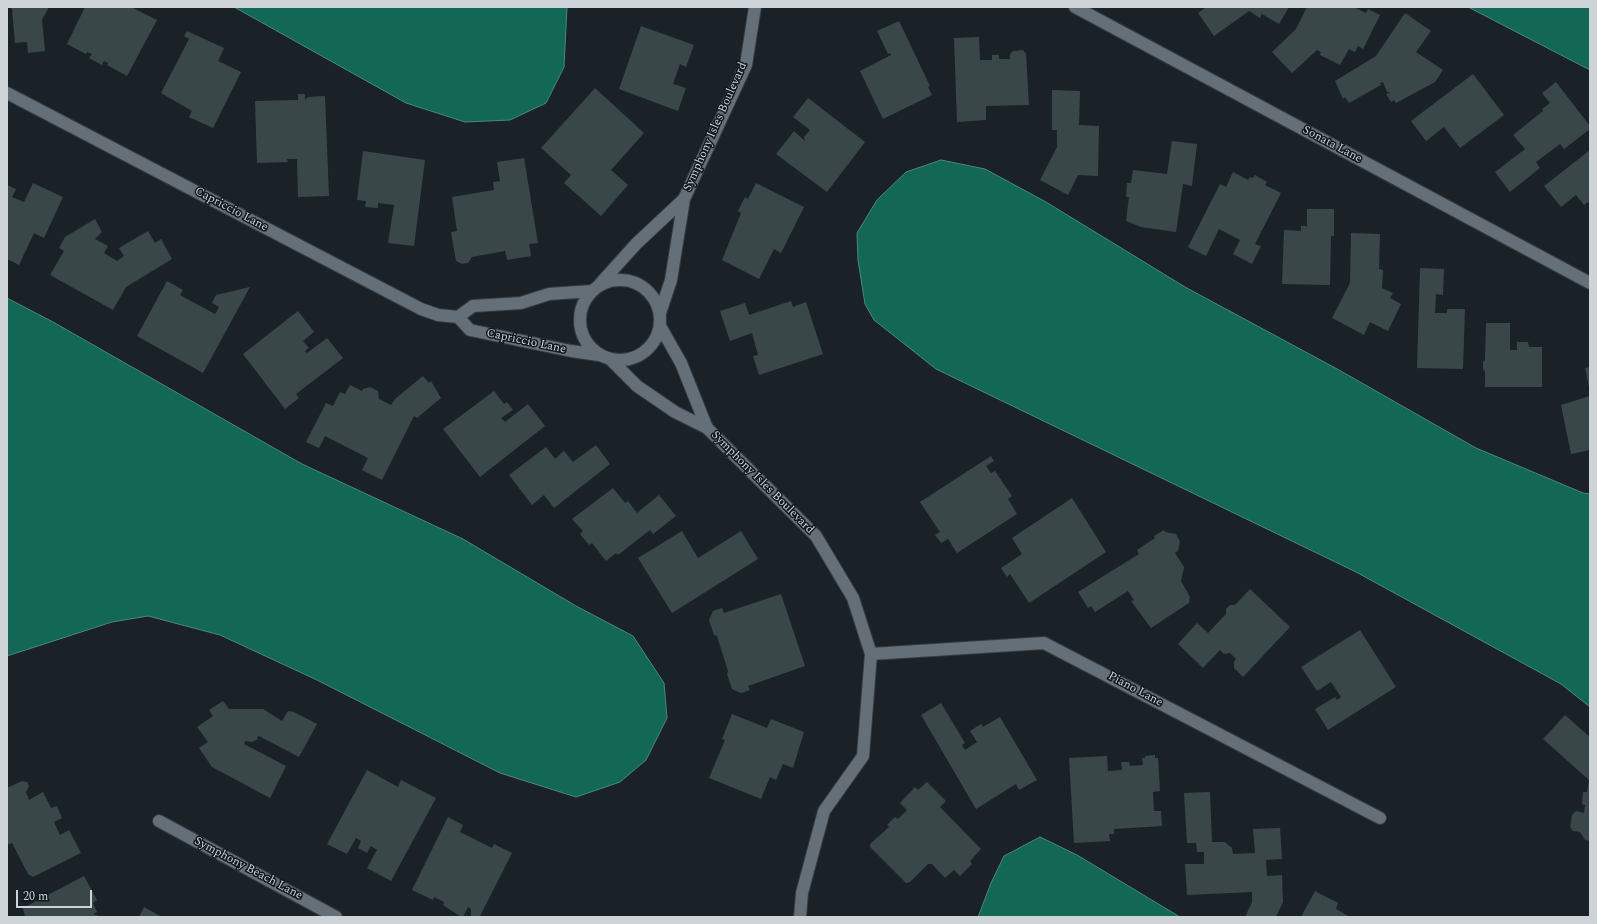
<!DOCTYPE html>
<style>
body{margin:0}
#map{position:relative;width:1597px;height:924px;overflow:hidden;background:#1a2228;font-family:Spectral,serif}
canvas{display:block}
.frame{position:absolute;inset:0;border:8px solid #cdd3d7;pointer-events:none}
.scale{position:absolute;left:16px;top:890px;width:76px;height:18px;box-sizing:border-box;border:2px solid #cdd3d7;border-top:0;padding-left:5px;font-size:12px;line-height:14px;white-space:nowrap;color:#cdd3d7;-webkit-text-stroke:3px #10191f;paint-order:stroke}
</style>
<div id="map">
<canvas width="1597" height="924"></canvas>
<div class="frame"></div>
<div class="scale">20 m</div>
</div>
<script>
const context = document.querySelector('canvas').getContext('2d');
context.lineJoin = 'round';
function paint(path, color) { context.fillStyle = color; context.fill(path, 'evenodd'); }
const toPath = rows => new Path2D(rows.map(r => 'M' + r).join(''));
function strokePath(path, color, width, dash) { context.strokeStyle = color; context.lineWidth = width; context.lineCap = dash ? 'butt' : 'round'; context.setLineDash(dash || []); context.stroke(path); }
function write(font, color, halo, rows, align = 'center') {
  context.font = font + ' Spectral,serif'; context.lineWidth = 3; context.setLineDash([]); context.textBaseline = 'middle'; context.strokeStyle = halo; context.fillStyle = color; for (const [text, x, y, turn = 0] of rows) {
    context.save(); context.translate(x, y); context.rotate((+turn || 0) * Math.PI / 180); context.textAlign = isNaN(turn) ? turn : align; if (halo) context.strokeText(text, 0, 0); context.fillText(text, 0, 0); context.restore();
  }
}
const water = toPath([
 [234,7,567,7,564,67,546,103,510,120,465,122,406,103,234,7],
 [1468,7,1590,7,1590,70,1468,7],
 [941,160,985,169,1046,202,1185,287,1339,370,1476,448,1583,493,1590,494,1590,707,1561,684,1356,572,936,369,874,320,865,304,858,260,857,233,877,200,906,172,941,160],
 [7,298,53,322,302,464,463,539,576,606,633,636,664,683,667,718,646,760,620,782,576,797,500,773,317,680,220,635,148,616,112,622,7,656,7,298],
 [1040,837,1077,855,1180,917,978,917,991,883,1004,856,1040,837]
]);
const building = toPath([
 [9,7,49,7,42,20,45,51,28,53,27,42,15,43,12,9],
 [85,7,131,7,157,20,127,76,107,65,108,63,104,61,102,65,89,58,92,54,87,52,86,54,67,44],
 [1206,7,1289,7,1279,24,1262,14,1260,18,1249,11,1214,36,1198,13],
 [1307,7,1354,7,1366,13,1368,9,1380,15,1363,49,1358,46,1355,52,1349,49,1340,65,1320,55,1321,52,1317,50,1292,73,1272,52,1296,29],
 [1405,13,1431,31,1416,52,1443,70,1435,82,1396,103,1394,100,1391,102,1386,94,1391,93,1387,92,1383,82,1380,83,1381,85,1349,103,1345,97,1343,99,1335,81,1376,56],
 [899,21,930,86,928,87,932,95,883,119,860,71,891,55,890,53,888,54,877,31],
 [641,26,694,45,686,67,680,64,673,84,686,88,678,111,619,89],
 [187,31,224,48,218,61,241,72,213,128,189,117,192,111,161,93,189,39,184,36],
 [979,37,980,60,992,60,992,55,999,55,999,59,1010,59,1010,54,1013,51,1023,50,1026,54,1029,105,986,106,986,120,957,122,954,38],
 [1473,74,1504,115,1460,148,1444,127,1426,141,1411,121],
 [1556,82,1590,126,1590,129,1564,149,1560,144,1536,162,1540,168,1510,192,1495,172,1525,149,1513,135,1543,111,1542,109,1550,103,1542,93],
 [595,88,644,133,611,170,628,185,601,216,564,183,571,175,541,148],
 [1052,90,1080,91,1079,125,1099,126,1098,176,1078,175,1068,195,1040,180,1057,147,1057,130,1052,130],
 [298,94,305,94,305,100,308,97,325,96,329,196,298,197,297,159,287,159,288,162,257,163,255,101,298,100],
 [808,98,865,142,827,192,776,154,794,131,805,141,804,137,810,130,793,117],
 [1172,141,1197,144,1192,186,1183,184,1176,232,1141,227,1126,221,1129,197,1126,197,1127,183,1131,183,1133,170,1167,174],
 [1590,150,1590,204,1588,202,1584,205,1576,195,1561,207,1544,186],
 [363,151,425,160,414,246,388,243,394,205,378,203,378,208,365,207,366,201,357,200],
 [524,158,538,243,529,244,531,256,507,260,505,251,472,257,468,263,462,264,456,261,451,232,457,231,452,197,494,190,493,182,500,181,497,162],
 [1233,172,1248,180,1250,177,1253,178,1255,175,1267,182,1265,185,1281,193,1255,244,1261,246,1252,264,1233,254,1240,240,1219,229,1206,256,1188,247,1220,184,1226,187],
 [33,183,63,197,44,238,34,233,19,265,7,259,7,185,16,189,12,197,24,202],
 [756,183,804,207,781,253,774,249,759,279,722,260,741,213,738,211,745,197,748,199],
 [1307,209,1334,209,1334,236,1331,236,1330,285,1282,284,1284,230,1301,231,1301,226,1307,226],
 [95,219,102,232,95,239,108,246,104,253,117,261,124,256,119,248,148,231,155,243,161,239,172,259,126,287,113,310,50,275,64,251,59,248,65,237],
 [1351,233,1380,234,1379,269,1383,270,1382,288,1393,293,1390,298,1401,304,1388,331,1370,322,1364,335,1332,318,1350,283],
 [1420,268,1444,269,1443,295,1436,294,1435,313,1447,313,1447,309,1465,309,1463,369,1417,368],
 [167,281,183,290,180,295,215,314,219,307,212,303,216,295,250,287,203,373,137,336],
 [791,301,793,307,806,302,823,354,759,375,753,356,758,355,752,333,730,341,720,311,745,303,749,315],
 [298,311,314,332,303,341,309,348,305,351,307,353,327,338,343,358,296,394,299,398,285,409,243,354],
 [1486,323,1510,323,1510,350,1517,350,1517,342,1528,342,1529,347,1542,347,1542,387,1485,387,1485,372,1483,369,1483,362,1485,360],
 [1590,367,1590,387,1589,387,1585,368],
 [423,376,429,383,431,381,441,398,417,418,414,416,382,480,362,470,368,458,325,436,319,448,306,442,326,403,333,406,340,392,345,394,350,385,362,391,363,389,370,387,378,391,379,399,391,405,395,399],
 [494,391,504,404,507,402,513,410,501,418,505,422,528,404,545,426,480,477,443,429],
 [1590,396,1590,450,1571,454,1561,405],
 [596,445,610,464,554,508,544,495,532,505,509,475,546,447,555,459,564,451,573,462],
 [991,456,994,461,986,466,991,473,995,471,1012,496,1008,499,1017,514,957,553,948,539,941,543,935,535,940,532,920,502],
 [613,488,625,503,628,501,637,513,659,495,676,516,653,534,650,530,618,555,616,553,606,561,592,543,589,545,580,534,583,531,572,519],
 [1072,498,1106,552,1029,603,1010,574,1007,577,1001,568,1022,554,1012,538],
 [1164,530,1165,532,1176,534,1180,542,1178,551,1175,553,1184,567,1181,581,1190,597,1189,603,1151,628,1131,601,1134,600,1128,591,1095,612,1091,606,1088,608,1078,592,1139,554,1137,550,1155,538,1154,536],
 [682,531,698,558,741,531,758,559,672,613,638,558],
 [1250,589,1290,627,1243,677,1234,668,1234,662,1236,659,1230,653,1224,654,1220,650,1203,668,1178,644,1197,623,1208,633,1226,614,1226,609,1230,605,1235,605],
 [781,594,805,666,748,686,750,690,741,693,732,689,727,674,728,671,717,636,714,635,709,620,713,611,722,608,724,613],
 [1360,630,1396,687,1328,730,1315,709,1335,697,1337,700,1341,697,1331,682,1317,691,1301,667],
 [223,701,229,709,263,709,282,721,288,711,294,712,317,724,299,757,259,736,257,737,258,739,252,742,245,741,244,744,286,766,270,798,212,767,199,748,208,742,197,727,213,716,209,710],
 [941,703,965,743,962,745,965,750,977,742,970,731,981,724,983,727,1000,717,1037,780,1019,790,1016,784,976,809,921,715],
 [732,714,767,728,771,719,804,732,793,768,783,764,776,780,770,777,761,799,709,778,725,740,722,739],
 [1565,715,1590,737,1590,841,1585,840,1580,832,1573,831,1570,827,1572,815,1576,811,1584,813,1585,805,1582,804,1583,792,1587,792,1589,780,1543,739],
 [1155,755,1155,758,1158,758,1160,791,1153,792,1154,811,1161,811,1162,826,1114,829,1114,834,1109,834,1110,841,1074,843,1069,758,1107,756,1108,771,1122,770,1121,762,1129,762,1130,766,1143,765,1142,758,1145,758,1145,756],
 [367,770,398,787,401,780,436,798,391,881,367,868,377,850,371,846,367,853,358,848,361,841,356,838,347,854,327,844],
 [22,781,27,782,29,786,26,792,29,800,43,792,51,808,57,806,62,818,54,822,60,835,69,830,81,853,33,877,28,874,12,843,7,845,7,788],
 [927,782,946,801,940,807,981,849,970,861,972,864,960,876,954,870,945,878,932,864,928,864,910,882,906,883,870,847,870,844,889,827,887,825,895,817,898,819,907,810,900,803,915,787,918,790],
 [1210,792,1212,842,1225,842,1232,848,1233,854,1255,853,1253,829,1280,828,1282,859,1266,860,1267,876,1282,875,1283,902,1276,917,1245,917,1252,902,1252,892,1187,895,1185,864,1204,864,1204,852,1197,852,1196,843,1187,843,1184,793],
 [448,817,463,825,460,832,492,848,494,844,512,853,480,916,478,917,471,916,471,909,468,907,463,917,461,917,443,905,444,902,434,897,433,900,412,890],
 [84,876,97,900,93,903,97,912,93,914,101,917,25,917,23,908],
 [1315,891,1338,903,1336,909,1350,917,1301,917],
 [144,907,162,917,139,917]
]);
const street = toPath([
 [1075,7,1590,283],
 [7,93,421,309,438,315,458,317],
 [684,199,746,65,755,7],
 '580 320a40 40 0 1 1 80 0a40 40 0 1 1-80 0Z',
 [600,284,636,244,684,199,671,280,660,313],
 [592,291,549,294,521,303,473,306,458,317,470,330,571,351,599,355],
 [611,360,637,386,675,412,707,428,681,363,660,326],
 [707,428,816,536,853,598,871,654,863,756,824,811,802,893,800,917],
 [871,654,1044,643,1380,818],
 [159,821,336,917]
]);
const streetNames = [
 ["Symphony Isles Boulevard",716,127,-66],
 ["Sonata Lane",1332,145,28],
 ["Capriccio Lane",231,210,28],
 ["Capriccio Lane",526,342,12],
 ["Symphony Isles Boulevard",762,483,45],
 ["Piano Lane",1135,690,28],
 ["Symphony Beach Lane",248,869,28]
];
paint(water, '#126855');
strokePath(water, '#4a887c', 1);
paint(building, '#3a4748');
strokePath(street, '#353c41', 14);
strokePath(street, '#656f77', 12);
write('12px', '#cdd3d7', '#10191f', streetNames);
</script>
